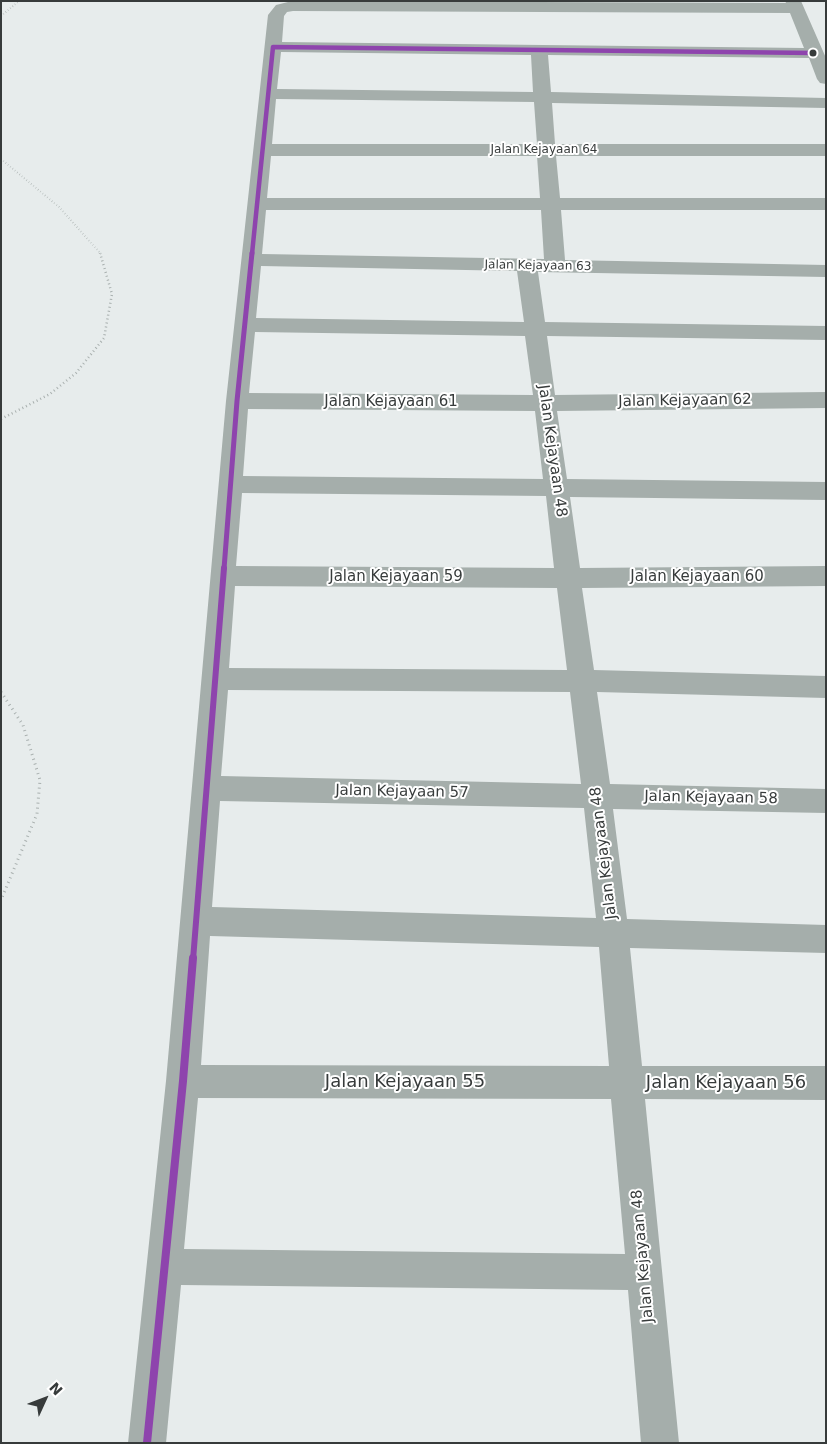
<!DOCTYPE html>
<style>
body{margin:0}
#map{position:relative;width:827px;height:1444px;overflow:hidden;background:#e7ecec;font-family:"DejaVu Sans",sans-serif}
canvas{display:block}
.frame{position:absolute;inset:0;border:2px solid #373b3b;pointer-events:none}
.north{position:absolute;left:20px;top:1374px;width:50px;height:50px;-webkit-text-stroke:4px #fff;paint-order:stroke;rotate:47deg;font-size:14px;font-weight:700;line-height:20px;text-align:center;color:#373b3b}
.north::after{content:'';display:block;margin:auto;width:18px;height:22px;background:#373b3b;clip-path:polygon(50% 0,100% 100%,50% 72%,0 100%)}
</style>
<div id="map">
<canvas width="827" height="1444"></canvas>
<div class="frame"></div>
<div class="north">N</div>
</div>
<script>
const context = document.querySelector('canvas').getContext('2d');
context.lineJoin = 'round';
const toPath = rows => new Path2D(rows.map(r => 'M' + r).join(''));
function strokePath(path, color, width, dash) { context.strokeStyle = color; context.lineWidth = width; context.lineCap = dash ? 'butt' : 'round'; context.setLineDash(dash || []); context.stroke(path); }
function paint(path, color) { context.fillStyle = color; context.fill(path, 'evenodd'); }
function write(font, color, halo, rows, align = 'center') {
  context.font = font + ' "DejaVu Sans",sans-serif'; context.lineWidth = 4; context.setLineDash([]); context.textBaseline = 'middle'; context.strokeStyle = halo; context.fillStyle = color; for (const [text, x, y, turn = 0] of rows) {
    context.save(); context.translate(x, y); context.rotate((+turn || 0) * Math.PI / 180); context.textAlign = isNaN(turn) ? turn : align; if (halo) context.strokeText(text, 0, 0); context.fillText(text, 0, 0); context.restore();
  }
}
const pathFar2 = toPath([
 [1,16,19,1],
 [1,159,59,207,101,254]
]);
const pathFar1 = toPath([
 [1,419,50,394,76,373,104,338,112,294,100,253]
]);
const path = toPath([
 [1,692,23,725,40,780,37,814,1,900]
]);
const minor = toPath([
 [292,1,786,3,785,1,801,1,826,58,826,84,820,83,817,79,809,58,548,55,551,92,826,98,826,108,552,103,555,144,826,144,826,156,556,156,560,198,826,198,826,210,561,210,565,260,826,265,826,277,538,272,545,322,826,326,826,340,547,336,555,395,826,392,826,408,557,411,567,479,826,482,826,500,570,497,580,568,826,566,826,586,582,588,594,670,826,676,826,698,597,692,610,784,826,789,826,813,613,809,627,919,826,925,826,953,630,948,642,1066,826,1066,826,1100,645,1099,679,1443,641,1443,628,1290,181,1285,166,1443,128,1443,166,1081,226,401,268,15,276,5,292,1],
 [293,11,790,13,804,48,282,42,284,16,287,12,293,11],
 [281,52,531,55,533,92,277,89,281,52],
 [276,99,534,102,537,144,272,144,276,99],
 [271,156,537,156,540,198,267,198,271,156],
 [266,210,541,210,544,259,262,254,266,210],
 [261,266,517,271,524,322,256,318,261,266],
 [255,332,525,336,533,395,249,393,255,332],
 [248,409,535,411,543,479,243,476,248,409],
 [242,493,546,496,554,568,236,566,242,493],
 [235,586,557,588,567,670,229,668,235,586],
 [228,690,570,692,581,784,221,776,228,690],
 [220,801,584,808,596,918,212,907,220,801],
 [210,936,599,947,609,1066,201,1065,210,936],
 [198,1098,611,1099,625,1254,184,1249,198,1098]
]);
const bus1Far3 = toPath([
 [252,254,273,47,815,53]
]);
const bus1Far2 = toPath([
 [224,569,237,401,252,253]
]);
const bus1Far1 = toPath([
 [193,960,224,568]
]);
const bus1 = toPath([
 [147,1443,183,1081,193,958]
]);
const markers = [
 [813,53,4.5,"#373b3b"]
];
const farStreetnames = [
 ["Jalan Kejayaan 64",544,150],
 ["Jalan Kejayaan 63",538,266,1]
];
const streetNames = [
 ["Jalan Kejayaan 62",685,401,-1],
 ["Jalan Kejayaan 61",391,402],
 ["Jalan Kejayaan 48",552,451,82],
 ["Jalan Kejayaan 59",396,577],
 ["Jalan Kejayaan 60",697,577],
 ["Jalan Kejayaan 57",402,792,1],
 ["Jalan Kejayaan 58",711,798,1],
 ["Jalan Kejayaan 48",604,853,-97],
 ["Jalan Kejayaan 48",643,1256,-95]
];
const nearStreetnames = [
 ["Jalan Kejayaan 55",405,1082],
 ["Jalan Kejayaan 56",726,1083]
];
strokePath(pathFar2, '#a9b0af', 2, [0.5, 2.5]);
strokePath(pathFar1, '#a9b0af', 2.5, [1, 3]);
strokePath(path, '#a9b0af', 3, [1, 4]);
paint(minor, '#a5aeab');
strokePath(bus1Far3, '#8e44ad', 4.5);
strokePath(bus1Far2, '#8e44ad', 5);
strokePath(bus1Far1, '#8e44ad', 6);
strokePath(bus1, '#8e44ad', 8);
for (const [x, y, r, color] of markers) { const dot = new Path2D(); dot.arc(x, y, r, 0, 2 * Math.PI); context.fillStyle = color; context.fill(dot); strokePath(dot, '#fff', 2); }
write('12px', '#373b3b', '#fff', farStreetnames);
write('15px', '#373b3b', '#fff', streetNames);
write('18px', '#373b3b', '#fff', nearStreetnames);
</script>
